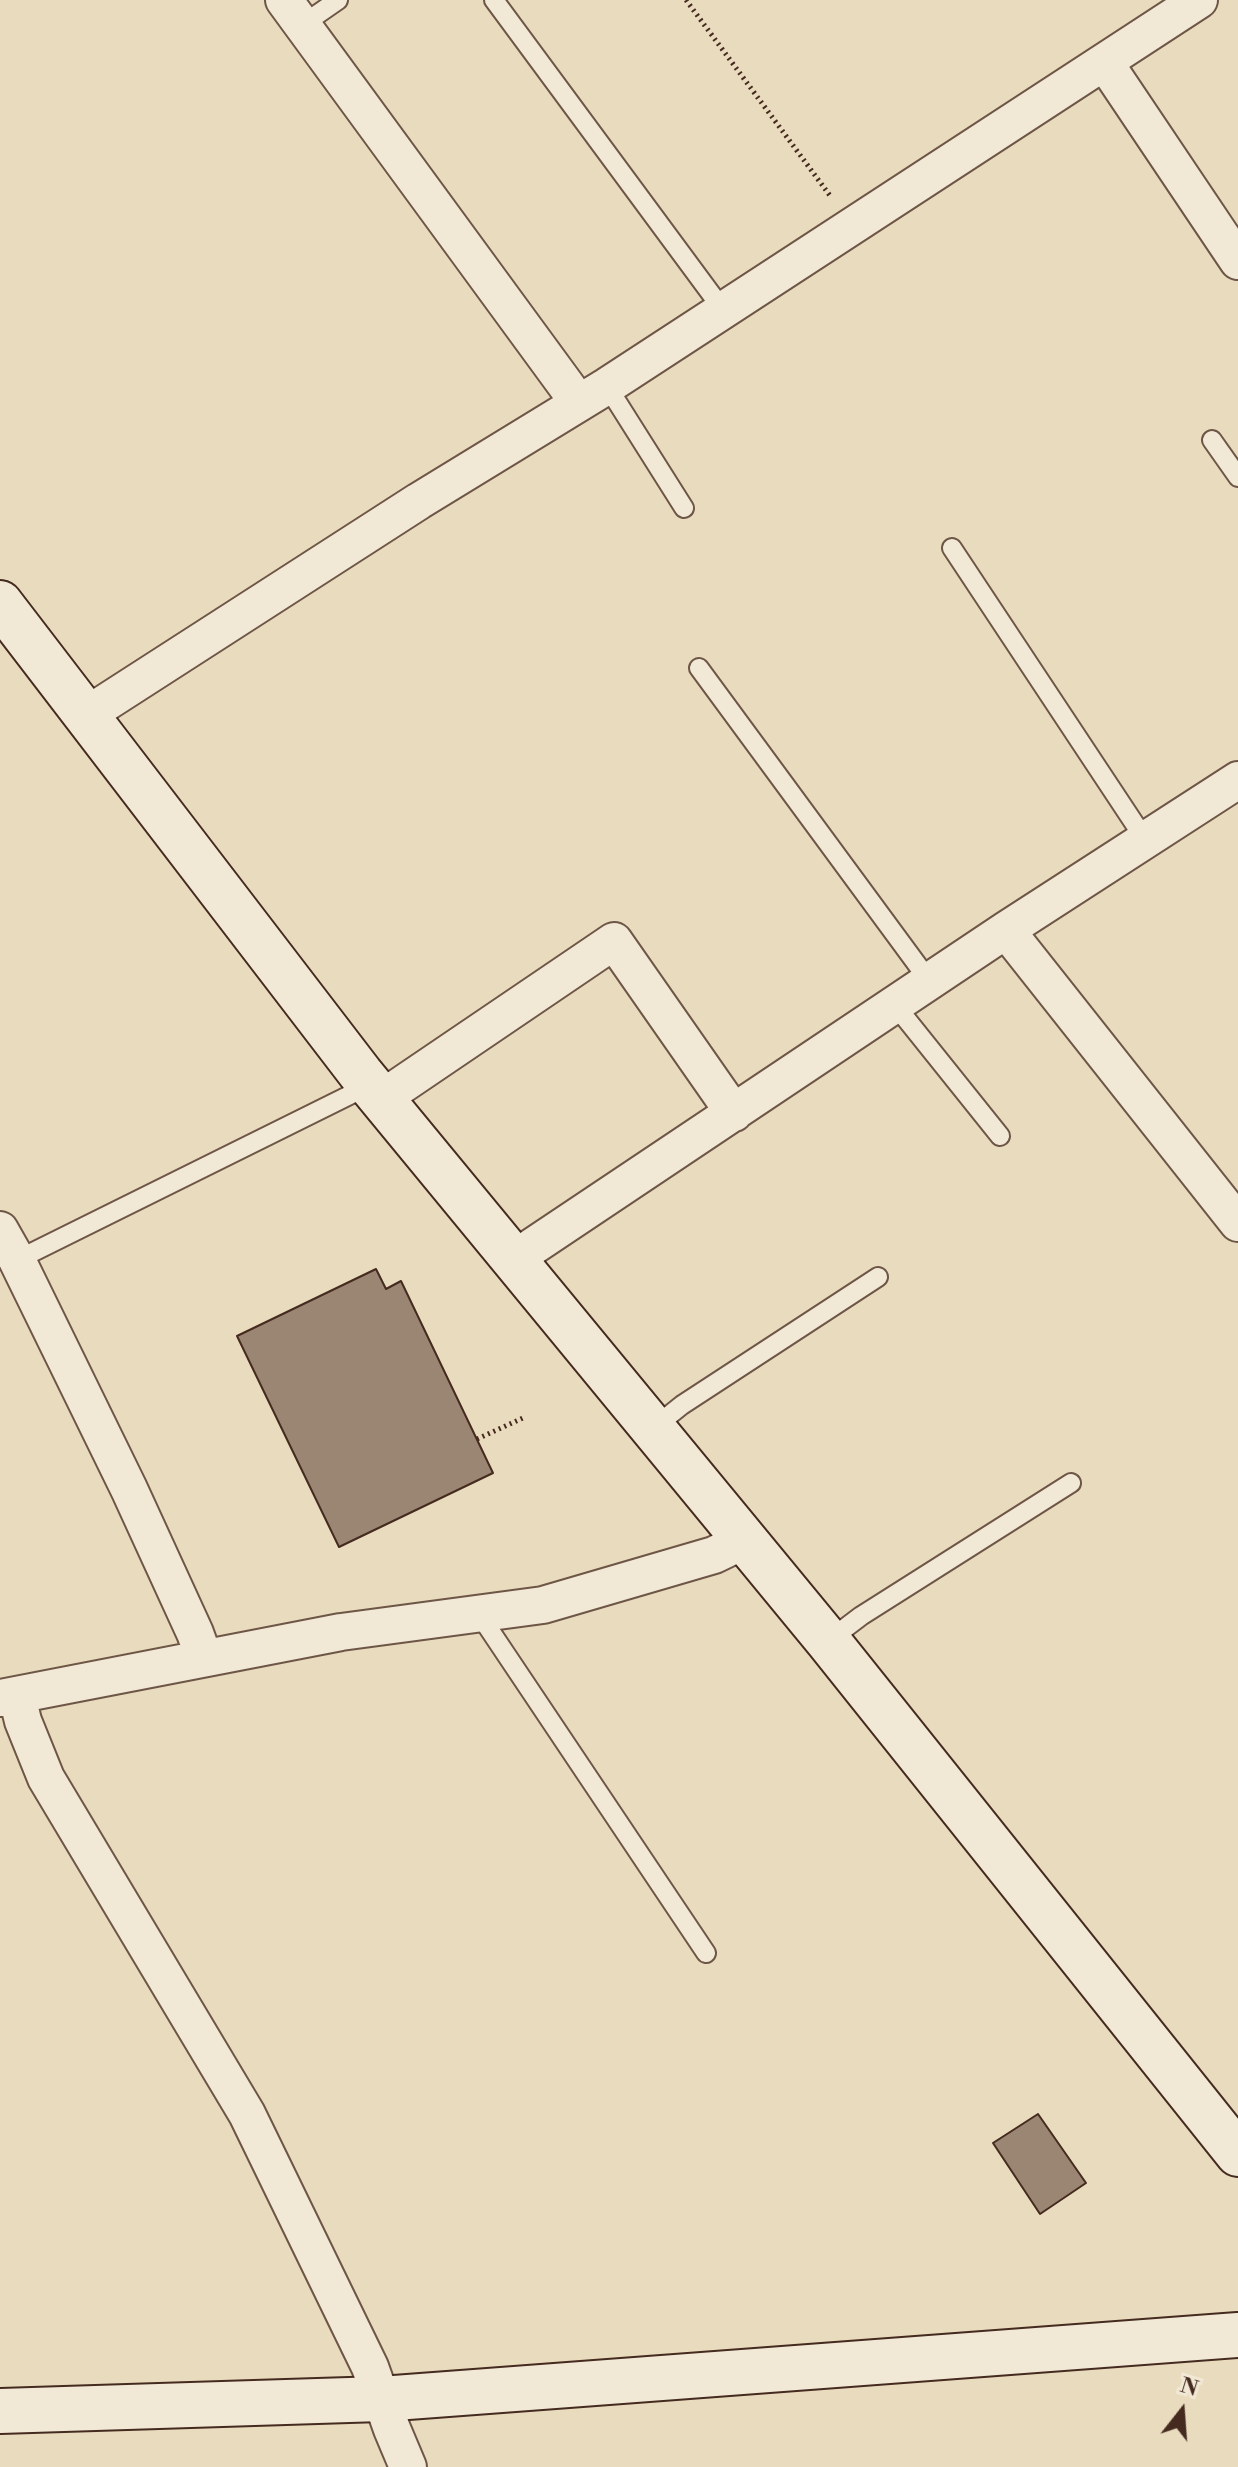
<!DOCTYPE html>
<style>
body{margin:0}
#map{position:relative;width:1238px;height:2467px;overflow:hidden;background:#e9dbbe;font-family:"Libre Bodoni",serif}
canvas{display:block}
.north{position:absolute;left:1142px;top:2371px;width:80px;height:80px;-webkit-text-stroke:6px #f1e8d5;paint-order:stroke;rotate:17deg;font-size:22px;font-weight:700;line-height:32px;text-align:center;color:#452a1f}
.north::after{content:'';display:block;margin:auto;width:28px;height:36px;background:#452a1f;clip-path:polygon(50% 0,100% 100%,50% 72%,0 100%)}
</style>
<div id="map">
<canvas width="1238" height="2467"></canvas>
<div class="north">N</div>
</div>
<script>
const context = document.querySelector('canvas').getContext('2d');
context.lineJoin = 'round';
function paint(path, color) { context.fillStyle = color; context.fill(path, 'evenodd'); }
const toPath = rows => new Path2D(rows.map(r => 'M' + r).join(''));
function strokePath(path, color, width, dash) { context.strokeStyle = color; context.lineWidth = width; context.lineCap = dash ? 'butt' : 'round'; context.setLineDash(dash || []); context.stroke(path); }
const building = toPath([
 [376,1269,386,1289,401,1281,493,1473,339,1547,237,1336,376,1269],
 [1038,2114,1086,2183,1040,2214,993,2143,1038,2114]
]);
const path = toPath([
 [686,0,831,197],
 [477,1439,525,1417]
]);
const lane = toPath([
 [494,0,723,310],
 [302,25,338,0],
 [607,386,684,508],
 [1212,440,1238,477],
 [952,548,1146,841],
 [699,668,930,982],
 [895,1005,1000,1136],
 [17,1260,370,1085],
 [652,1429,682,1405,878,1277],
 [479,1614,706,1953],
 [828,1641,861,1616,1071,1483]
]);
const street = toPath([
 [284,0,568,388,577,404],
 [1105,63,1238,261],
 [85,716,419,501,607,386,1199,0],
 [1006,930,1238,1223],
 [381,1099,614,941,734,1113],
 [0,1230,17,1260,129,1489,195,1633,204,1658],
 [514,1259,1006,930,1238,780],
 [17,1696,23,1721,46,1778,247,2114,370,2367,392,2429,408,2467],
 [0,1698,341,1632,543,1605,714,1555,745,1540]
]);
const secondary = toPath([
 [0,603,361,1074,828,1641,1238,2154],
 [0,2411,381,2399,1238,2335]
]);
paint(building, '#9a8672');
strokePath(building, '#452a1f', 2);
strokePath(lane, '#6e5647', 22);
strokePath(street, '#6e5647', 40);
strokePath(secondary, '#452a1f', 48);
strokePath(path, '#452a1f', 5, [2, 4]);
strokePath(lane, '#f1e8d5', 18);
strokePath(street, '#f1e8d5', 36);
strokePath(secondary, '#f1e8d5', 44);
</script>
